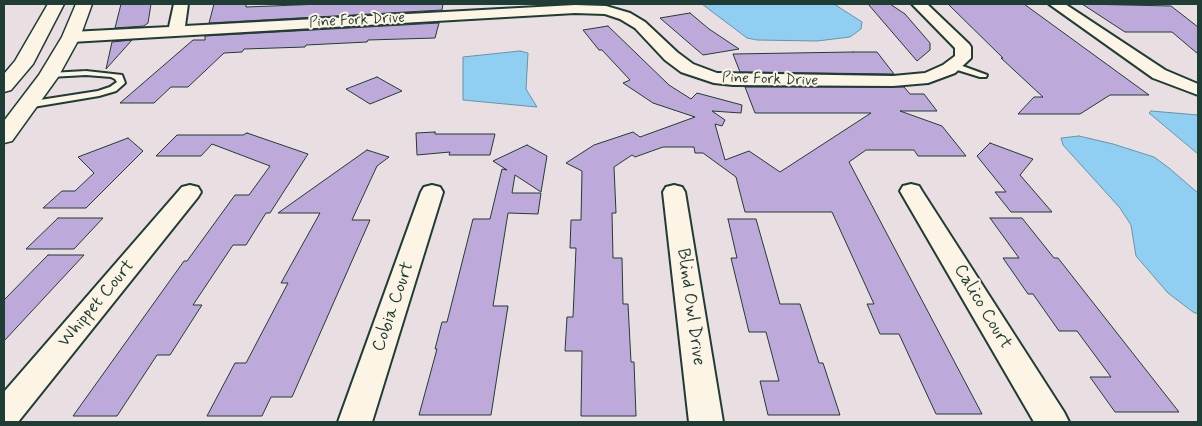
<!DOCTYPE html>
<style>
body{margin:0}
#map{position:relative;width:1202px;height:426px;overflow:hidden;background:#e9dee2;font-family:Mynerve,sans-serif}
canvas{display:block}
.frame{position:absolute;inset:0;border:5px solid #1f3d34;pointer-events:none}
</style>
<div id="map">
<canvas width="1202" height="426"></canvas>
<div class="frame"></div>
</div>
<script>
const context = document.querySelector('canvas').getContext('2d');
context.lineJoin = 'round';
function paint(path, color) { context.fillStyle = color; context.fill(path, 'evenodd'); }
const toPath = rows => new Path2D(rows.map(r => 'M' + r).join(''));
function strokePath(path, color, width, dash) { context.strokeStyle = color; context.lineWidth = width; context.lineCap = dash ? 'butt' : 'round'; context.setLineDash(dash || []); context.stroke(path); }
function write(font, color, halo, rows, align = 'center') {
  context.font = font + ' Mynerve,sans-serif'; context.lineWidth = 4; context.setLineDash([]); context.textBaseline = 'middle'; context.strokeStyle = halo; context.fillStyle = color; for (const [text, x, y, turn = 0] of rows) {
    context.save(); context.translate(x, y); context.rotate((+turn || 0) * Math.PI / 180); context.textAlign = isNaN(turn) ? turn : align; if (halo) context.strokeText(text, 0, 0); context.fillText(text, 0, 0); context.restore();
  }
}
const water = toPath([
 [702,4,834,4,862,22,861,29,850,37,817,41,757,40,747,38,702,4],
 [520,51,528,53,526,89,537,107,463,100,463,57,520,51],
 [1151,111,1198,115,1198,154,1149,113,1151,111],
 [1079,136,1113,144,1154,157,1169,168,1198,193,1198,314,1193,312,1168,293,1136,256,1131,225,1120,208,1063,145,1061,138,1079,136]
]);
const building = toPath([
 [121,4,151,4,148,23,144,26,115,28,121,4],
 [214,4,246,4,246,7,322,4,443,4,442,10,209,23,214,4],
 [868,4,890,4,905,14,930,43,930,50,917,61,868,4],
 [948,4,1024,4,1149,95,1110,95,1080,114,1018,114,1034,97,1043,97,1001,58,1003,58,948,4],
 [1082,4,1171,6,1198,27,1198,54,1172,32,1125,32,1082,4],
 [690,13,709,29,739,49,703,55,660,18,690,13],
 [439,23,435,38,368,40,367,42,306,45,305,47,244,49,242,52,224,53,188,87,171,87,154,103,120,103,193,40,205,40,205,36,439,23],
 [608,26,669,85,691,99,697,93,742,105,741,113,712,111,725,120,722,126,715,124,725,160,749,151,780,172,871,113,755,113,745,87,904,87,910,94,924,94,937,111,900,111,942,126,966,156,918,156,914,150,866,150,849,162,982,414,936,414,899,334,880,334,867,304,874,304,832,212,745,212,736,177,703,153,695,153,694,147,663,147,635,157,632,155,614,167,616,213,612,213,613,258,622,258,623,304,628,304,631,362,634,362,636,416,581,416,582,351,565,351,567,317,573,317,576,248,570,248,571,220,581,220,582,171,566,163,594,145,633,132,640,137,695,117,653,103,623,83,630,80,602,50,599,50,583,30,608,26],
 [132,40,106,69,112,42,132,40],
 [853,52,877,52,894,74,740,72,733,54,853,52],
 [377,77,402,91,370,104,346,89,377,77],
 [435,132,435,134,495,134,490,155,449,155,450,152,417,155,416,133,435,132],
 [247,133,308,154,270,213,266,213,246,245,233,245,193,305,202,305,170,355,157,355,117,416,73,416,184,261,187,261,235,195,249,195,270,166,212,144,201,156,156,156,177,135,243,135,247,133],
 [128,138,143,151,86,208,43,208,62,191,75,191,94,173,78,157,128,138],
 [990,143,1033,159,1020,175,1052,212,1011,212,995,192,1006,192,977,156,990,143],
 [527,145,547,156,541,192,515,175,512,193,541,193,538,214,508,213,493,306,508,306,491,415,419,415,437,349,435,349,442,322,447,322,473,219,490,219,502,169,507,170,493,161,527,145],
 [367,150,389,157,377,166,352,220,370,220,292,397,271,397,262,416,207,416,235,363,246,363,288,283,281,283,320,213,278,213,367,150],
 [58,218,103,218,74,249,26,249,58,218],
 [990,218,1022,218,1054,258,1058,258,1179,412,1115,412,1090,377,1111,377,1077,331,1059,331,1033,294,1028,294,1003,258,1019,258,990,218],
 [728,219,756,219,780,304,800,304,819,363,823,363,840,415,768,415,760,381,779,381,766,332,749,332,731,258,737,258,728,219],
 [48,255,84,255,4,341,4,300,48,255]
]);
const service = toPath([
 [951,64,957,64,987,75,986,77,980,77,951,68,951,64],
 [86,71,122,75,125,83,116,91,99,96,27,108,23,105,27,102,98,91,110,87,117,82,115,79,111,77,86,75,50,77,46,75,50,73,86,71]
]);
const minor = toPath([
 [174,4,188,4,185,26,575,5,606,6,630,13,645,22,677,52,693,64,717,73,893,76,925,73,943,65,955,56,955,48,912,4,927,4,969,44,971,47,971,58,955,73,928,83,893,86,733,85,714,83,681,72,665,60,635,28,620,19,605,14,575,13,71,42,65,40,63,37,65,34,71,32,169,27,174,4],
 [1049,4,1065,4,1165,70,1198,84,1198,95,1153,78,1049,4],
 [911,184,919,186,922,191,1064,412,1069,422,1034,422,900,191,903,186,911,184],
 [190,185,198,187,201,192,198,197,18,422,4,422,4,392,182,187,190,185],
 [432,185,440,187,443,192,372,422,338,422,421,192,424,187,432,185],
 [674,185,682,187,685,192,723,422,689,422,663,192,666,187,674,185]
]);
const secondary = toPath([
 [48,4,64,4,33,64,11,90,4,92,4,74,15,61,48,4],
 [76,4,92,4,80,37,58,77,12,141,4,143,4,121,39,75,62,37,76,4]
]);
const farStreetnames = [
 ["Pine Fork Drive",357,21,-3],
 ["Pine Fork Drive",770,80,2]
];
const streetNames = [
 ["Whippet Court",97,304,-50],
 ["Cobia Court",394,307,-71],
 ["Blind Owl Drive",690,307,82],
 ["Calico Court",982,307,59]
];
paint(water, '#91cff2');
strokePath(water, '#6395a6', 1);
paint(building, '#beaada');
strokePath(building, '#1f3d34', 1);
strokePath(service, '#1f3d34', 4);
strokePath(minor, '#1f3d34', 4);
strokePath(secondary, '#1f3d34', 3);
paint(service, '#fcf5e5');
paint(minor, '#fcf5e5');
paint(secondary, '#fcf5e5');
write('15px', '#1f3d34', '#fcf5e5', farStreetnames);
write('18px', '#1f3d34', '#fcf5e5', streetNames);
</script>
